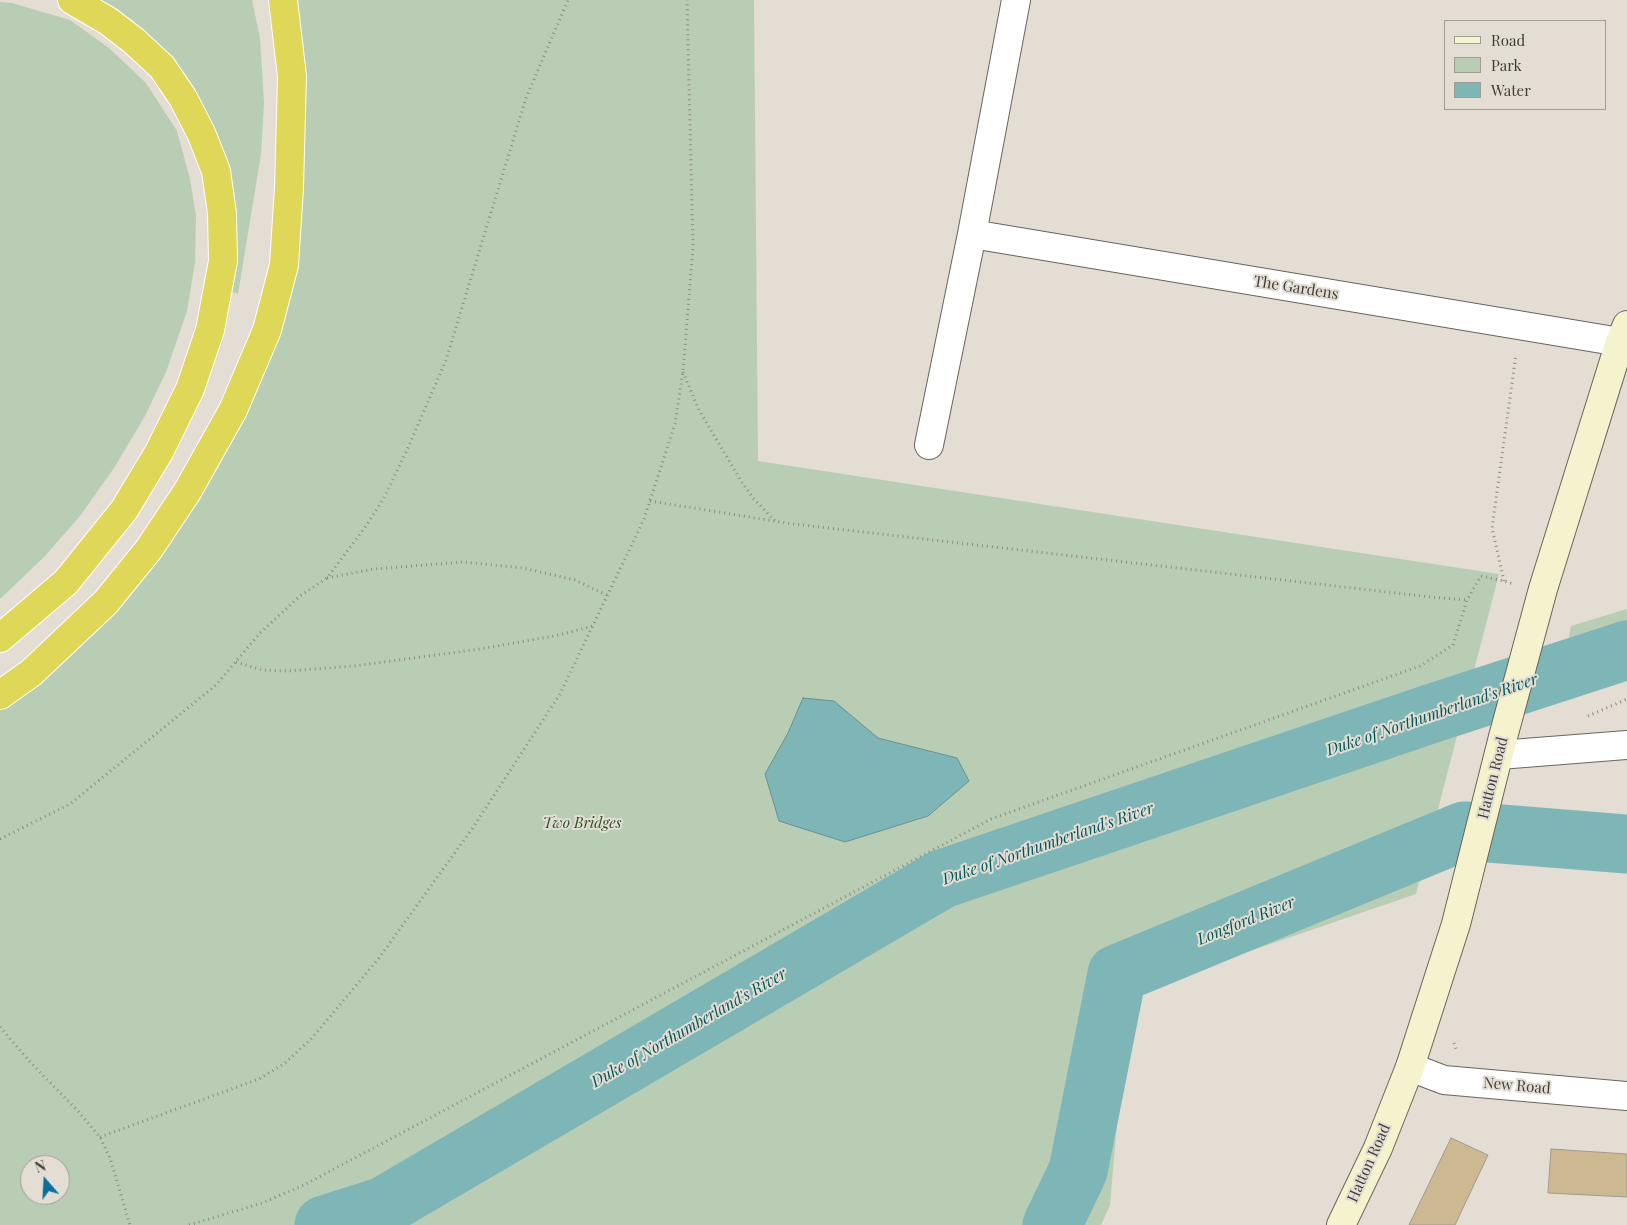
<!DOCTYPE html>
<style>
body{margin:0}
#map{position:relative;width:1627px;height:1225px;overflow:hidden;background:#e3ddd3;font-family:"Playfair Display",serif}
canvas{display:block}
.legend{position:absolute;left:1444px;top:20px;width:162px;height:90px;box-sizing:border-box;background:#e3ddd3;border:1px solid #a19d95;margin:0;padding:6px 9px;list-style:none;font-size:15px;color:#3f3d39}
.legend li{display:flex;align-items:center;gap:10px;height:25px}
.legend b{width:25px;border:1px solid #a19d95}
.north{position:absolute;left:20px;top:1155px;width:50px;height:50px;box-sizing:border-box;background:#e3ddd3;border:1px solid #a19d95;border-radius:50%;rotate:341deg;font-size:14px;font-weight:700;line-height:20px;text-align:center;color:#3f3d39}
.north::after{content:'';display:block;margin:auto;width:18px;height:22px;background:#0b6e9c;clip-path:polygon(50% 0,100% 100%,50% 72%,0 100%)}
</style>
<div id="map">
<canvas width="1627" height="1225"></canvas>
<ul class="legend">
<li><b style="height:6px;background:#f5f3cd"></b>Road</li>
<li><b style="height:14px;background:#b9cdb5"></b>Park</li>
<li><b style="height:14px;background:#7eb5b7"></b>Water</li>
</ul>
<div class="north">N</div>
</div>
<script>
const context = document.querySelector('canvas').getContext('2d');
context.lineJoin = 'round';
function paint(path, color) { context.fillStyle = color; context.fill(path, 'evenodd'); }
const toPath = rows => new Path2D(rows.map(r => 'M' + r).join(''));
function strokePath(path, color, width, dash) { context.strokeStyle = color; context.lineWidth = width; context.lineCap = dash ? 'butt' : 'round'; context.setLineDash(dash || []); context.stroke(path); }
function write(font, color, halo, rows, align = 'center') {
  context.font = font + ' "Playfair Display",serif'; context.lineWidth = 4; context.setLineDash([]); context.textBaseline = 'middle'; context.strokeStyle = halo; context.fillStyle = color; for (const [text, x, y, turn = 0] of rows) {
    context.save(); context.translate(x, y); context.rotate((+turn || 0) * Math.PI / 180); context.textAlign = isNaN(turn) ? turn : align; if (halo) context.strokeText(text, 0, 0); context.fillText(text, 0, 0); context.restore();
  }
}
const green = toPath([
 [98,0,252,0,260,38,264,103,261,154,238,294,229,291,218,142,199,97,171,56,132,20],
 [292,0,754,0,758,461,1499,574,1416,894,1128,993,1110,1205,1101,1225,0,1225,0,705,94,628,281,310],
 [30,1165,60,1165,60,1195,30,1195],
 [0,2,12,3,70,20,109,48,146,83,177,131,190,179,196,216,195,262,187,311,166,372,145,416,114,468,80,516,44,557,0,599],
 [1627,609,1627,626,1565,656,1571,626]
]);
const water = toPath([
 [803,698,834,701,878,738,957,758,969,781,928,816,845,842,779,821,765,774,788,733,803,698]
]);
const river = toPath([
 [324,1225,384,1206,942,879,1433,713,1627,650],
 [1052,1225,1078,1171,1117,974,1464,831,1627,844]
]);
const building = toPath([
 [1451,1138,1488,1155,1455,1225,1409,1225,1451,1138],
 [1551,1149,1627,1154,1627,1197,1548,1193,1551,1149]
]);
const path = toPath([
 [683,372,699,410,741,481,754,499,775,521],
 [650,501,793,524,1431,597,1467,600],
 [327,578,374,569,463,562,523,568,575,580,607,595],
 [1504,581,1492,528,1516,354],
 [236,662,262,670,289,671,354,666,480,649,554,636,593,626],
 [1588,716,1627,699],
 [0,839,70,804,216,685,260,633,300,596,327,578,366,526,384,498,407,450,446,360,526,98,568,0],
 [0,1027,31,1063,76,1109,100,1137,110,1158,130,1225],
 [1454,1043,1457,1051],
 [100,1137,259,1079,285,1063,312,1038,379,958,472,829,560,694,644,519,675,424,683,371,693,247,687,0],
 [189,1225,262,1203,304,1185,991,819,1420,666,1453,645,1467,600,1481,576,1504,581,1513,584]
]);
const street = toPath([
 [972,234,1620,342],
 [929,445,972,234,1016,0],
 [1499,755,1627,745],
 [1410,1067,1444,1080,1627,1096]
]);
const secondary = toPath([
 [1341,1225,1378,1148,1410,1067,1456,924,1503,737,1543,589,1620,342,1627,325]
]);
const highway = toPath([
 [0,638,66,582,124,510,159,452,190,389,210,330,223,261,222,213,216,171,201,133,183,98,162,67,134,41,108,21,72,0],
 [0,695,31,673,106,602,149,549,187,492,233,410,267,330,284,265,289,188,292,76,283,0]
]);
const streetNames = [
 ["The Gardens",1296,288,9],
 ["Hatton Road",1493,778,-76],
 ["New Road",1517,1086,5],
 ["Hatton Road",1369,1163,-66]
];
const parkNames = [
 ["Two Bridges",582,823]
];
const waterNames = [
 ["Duke of Northumberland's River",1432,715,-19],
 ["Duke of Northumberland's River",1048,844,-19],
 ["Longford River",1246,921,-22],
 ["Duke of Northumberland's River",689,1028,-30]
];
paint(green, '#b9cdb5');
paint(water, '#7eb5b7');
strokePath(water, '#6b9191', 1);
strokePath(river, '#7eb5b7', 59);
paint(building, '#ccb891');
strokePath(building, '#a09b92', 1);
strokePath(street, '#6a655d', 30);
strokePath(secondary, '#6a655d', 30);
strokePath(highway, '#fff', 30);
strokePath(path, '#8e8a83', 3, [1, 4]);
strokePath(street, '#fff', 28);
strokePath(secondary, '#f5f3cd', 28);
strokePath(highway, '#ded758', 28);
write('15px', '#3f3d39', '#e3ddd3', streetNames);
write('italic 15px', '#2b5324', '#e3ddd3', parkNames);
write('italic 16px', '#015659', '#e3ddd3', waterNames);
</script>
